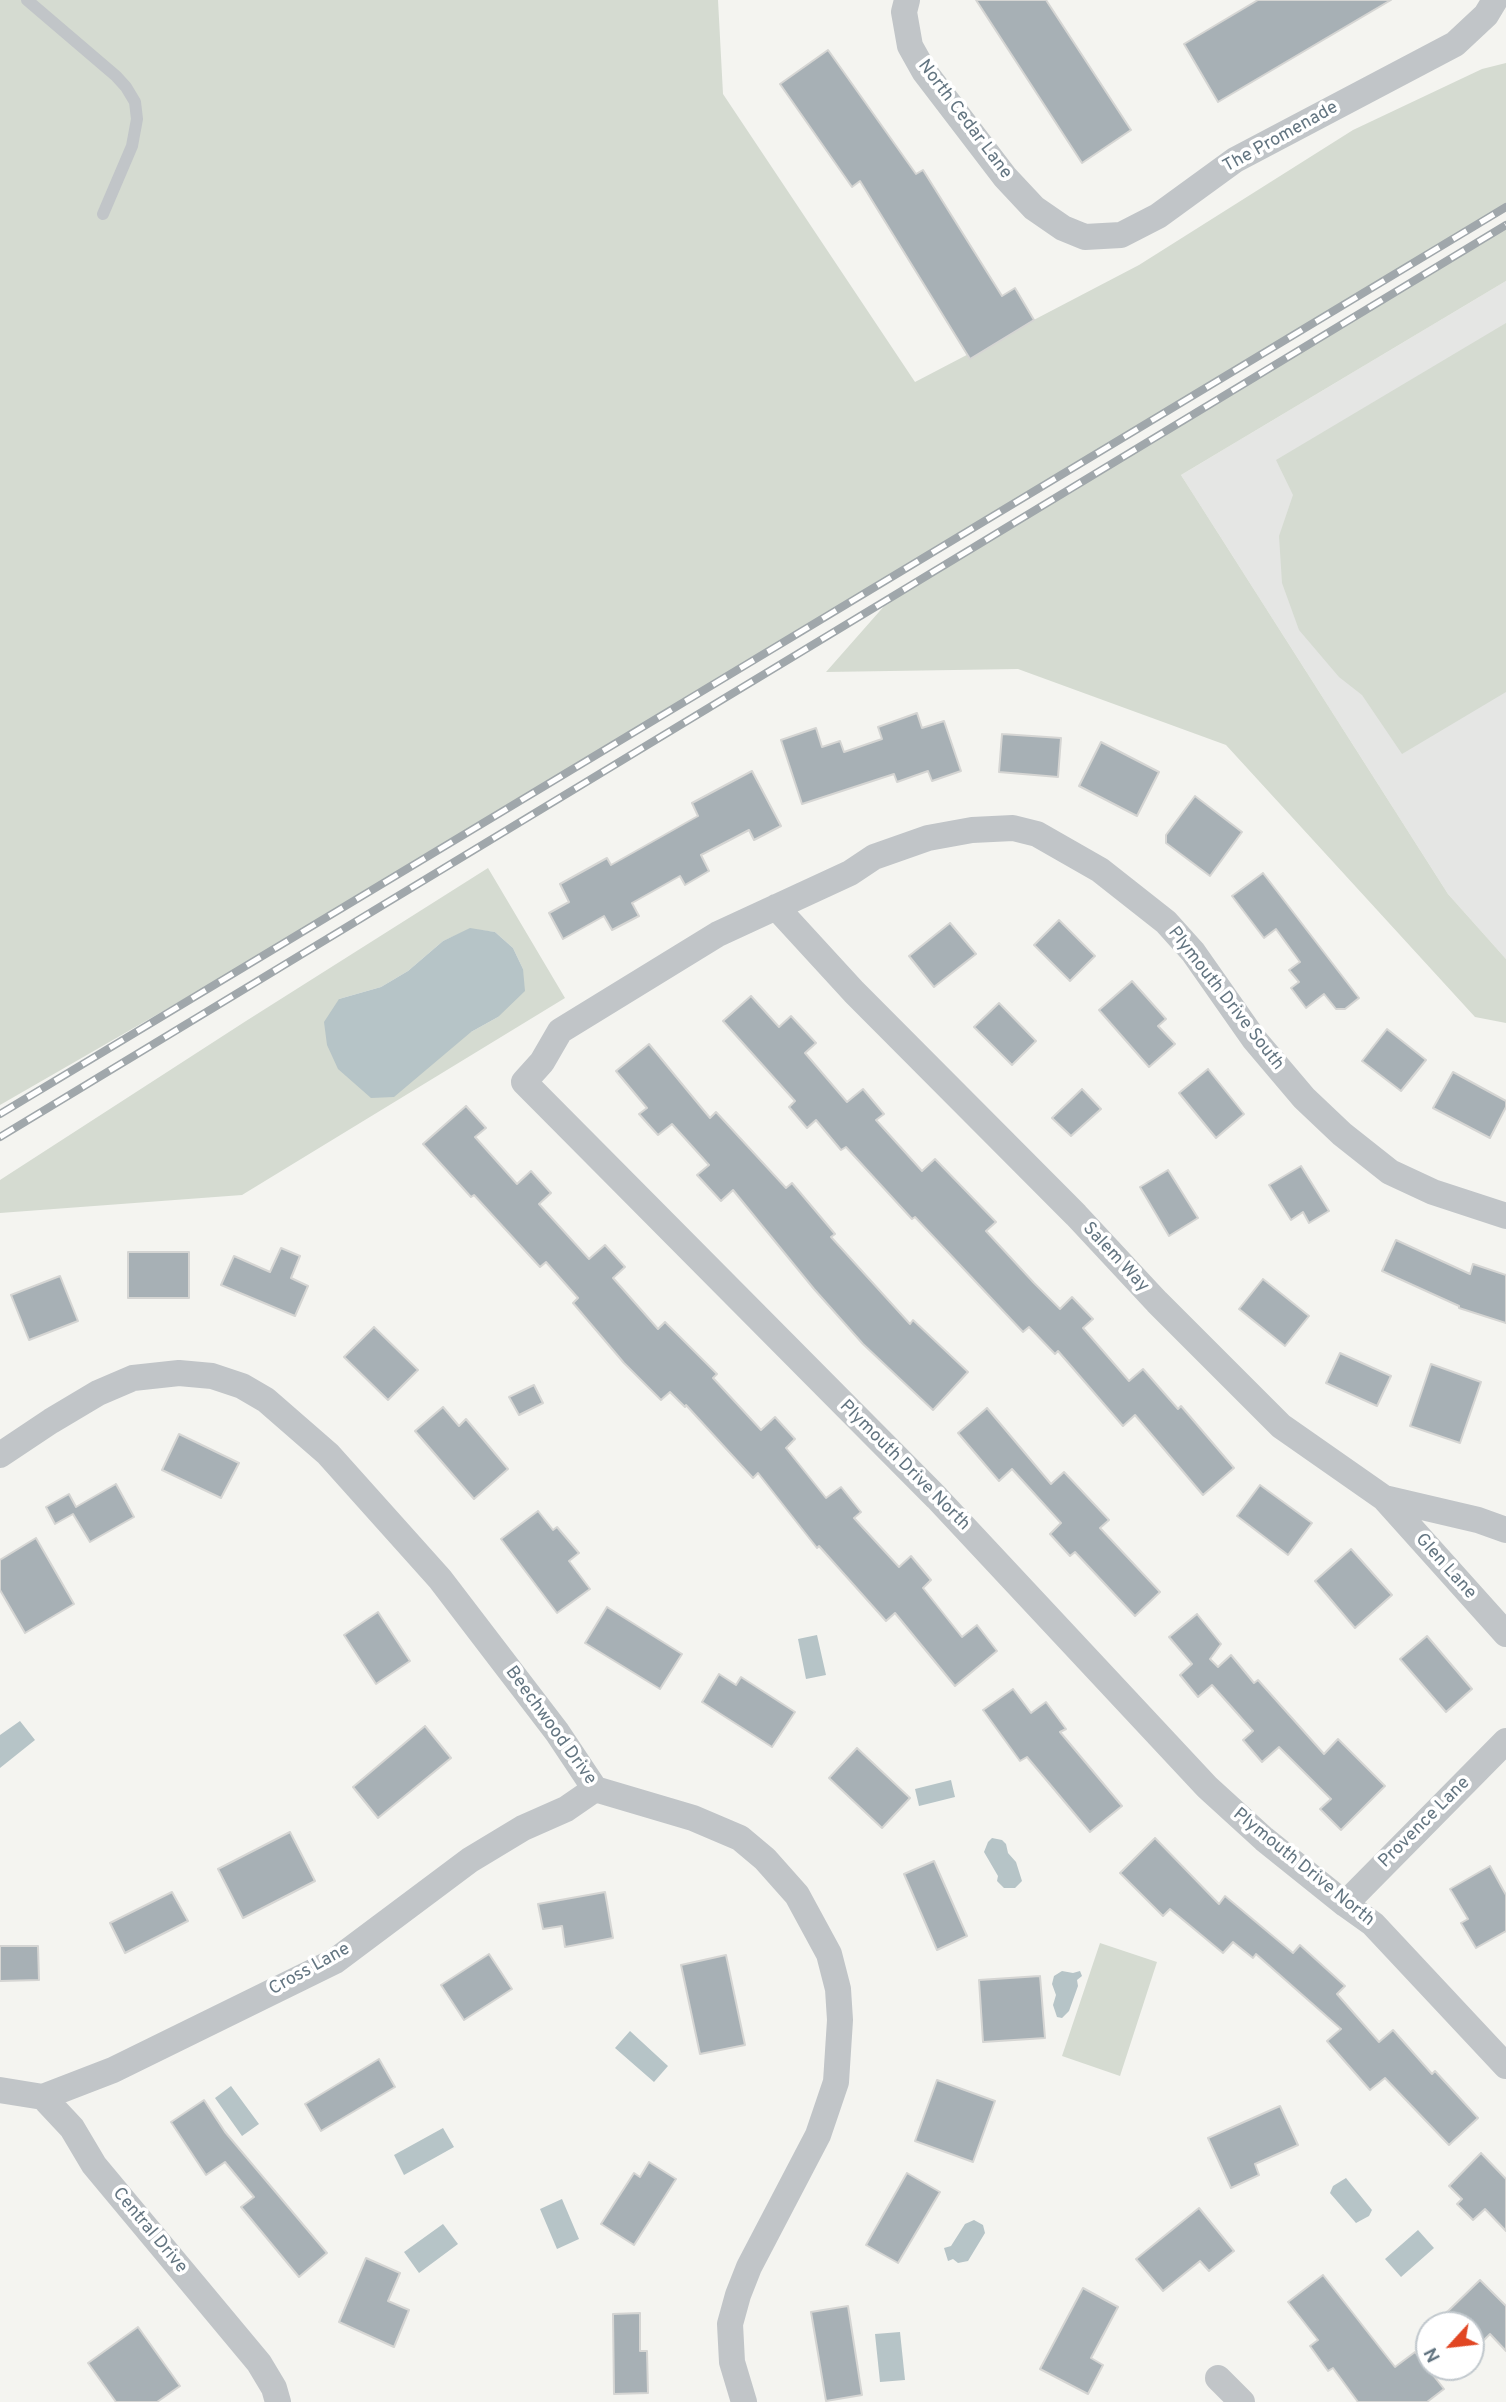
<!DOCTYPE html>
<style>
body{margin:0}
#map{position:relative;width:1506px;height:2402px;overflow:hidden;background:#f4f4f0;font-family:Overpass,sans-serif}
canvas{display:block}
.north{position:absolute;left:1415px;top:2311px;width:70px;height:70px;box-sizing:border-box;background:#fff;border:2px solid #c1c8cd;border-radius:50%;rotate:243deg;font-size:19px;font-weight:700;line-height:28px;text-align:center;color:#637581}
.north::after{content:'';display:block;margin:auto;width:24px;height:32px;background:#e14623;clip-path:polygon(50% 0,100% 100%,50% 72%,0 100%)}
</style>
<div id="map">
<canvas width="1506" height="2402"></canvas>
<div class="north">N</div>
</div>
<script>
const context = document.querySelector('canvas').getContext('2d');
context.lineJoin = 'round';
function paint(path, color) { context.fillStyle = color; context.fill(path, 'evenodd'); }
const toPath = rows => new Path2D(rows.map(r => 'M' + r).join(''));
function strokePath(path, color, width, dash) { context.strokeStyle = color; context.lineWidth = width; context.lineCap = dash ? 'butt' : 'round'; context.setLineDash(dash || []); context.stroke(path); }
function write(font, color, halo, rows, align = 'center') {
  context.font = font + ' Overpass,sans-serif'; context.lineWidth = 7; context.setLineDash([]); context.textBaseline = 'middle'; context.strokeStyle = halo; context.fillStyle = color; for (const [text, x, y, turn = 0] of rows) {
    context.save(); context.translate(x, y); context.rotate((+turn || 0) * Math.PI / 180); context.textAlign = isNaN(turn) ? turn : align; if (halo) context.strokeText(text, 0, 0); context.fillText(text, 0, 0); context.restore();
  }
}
const built = toPath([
 [1506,281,1506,959,1448,894,1181,475]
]);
const green = toPath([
 [0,0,718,0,723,94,915,382,1139,265,1353,130,1482,69,1506,63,1506,205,342,908,0,1105],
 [1506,225,1506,281,1181,475,1448,894,1506,959,1506,1023,1475,1017,1226,745,1018,669,826,672,893,596],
 [1506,323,1506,692,1402,754,1362,695,1339,677,1299,630,1282,583,1279,536,1293,495,1276,460],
 [488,868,565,998,242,1195,0,1213,0,1180,246,1021],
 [470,929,495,932,513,948,523,969,498,1017,471,1032,339,999,381,987,408,971,443,941],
 [1100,1943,1157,1962,1120,2076,1062,2056]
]);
const water = toPath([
 [470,928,495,932,513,948,523,969,525,991,498,1017,471,1032,394,1097,371,1098,338,1069,327,1045,324,1022,339,999,381,987,408,971,443,941],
 [817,1635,826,1675,806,1679,798,1639],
 [20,1721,35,1740,0,1768,0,1735],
 [951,1780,955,1797,919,1806,915,1789],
 [992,1838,1002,1840,1006,1844,1008,1853,1016,1862,1022,1881,1015,1888,1004,1888,997,1881,998,1876,984,1852,988,1842],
 [1062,1971,1073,1973,1080,1971,1082,1976,1077,1980,1078,1986,1069,2011,1062,2018,1057,2017,1053,2005,1056,1995,1052,1984,1054,1976],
 [630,2031,668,2066,654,2082,615,2048],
 [231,2086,259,2124,242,2136,215,2098],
 [443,2128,454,2147,404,2175,394,2155],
 [1346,2178,1372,2210,1369,2216,1356,2223,1330,2193,1333,2186],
 [562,2199,579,2239,557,2249,540,2209],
 [974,2220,983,2225,985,2233,968,2261,958,2263,953,2259,948,2261,944,2248,951,2246,965,2224],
 [443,2224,458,2244,419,2273,404,2252],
 [1418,2230,1434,2248,1401,2277,1385,2259],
 [900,2332,905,2380,880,2382,875,2334]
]);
const building = toPath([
 [976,0,1046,0,1131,130,1082,163,976,0],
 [1258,0,1391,0,1218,102,1184,44,1258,0],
 [828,50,916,174,923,170,1002,296,1015,288,1034,320,970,359,860,181,852,187,780,84,828,50],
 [917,713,922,728,944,721,961,771,932,781,928,771,897,782,894,774,802,804,781,740,816,728,822,747,840,741,844,752,882,739,878,727,917,713],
 [1002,734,1061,738,1058,777,999,772,1002,734],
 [1101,742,1159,772,1137,816,1079,786,1101,742],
 [752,771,781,826,754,840,749,830,701,855,709,871,685,885,680,876,632,903,639,916,612,930,604,916,563,939,549,913,569,902,560,884,607,858,611,865,698,816,692,803,752,771],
 [1195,796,1242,832,1210,876,1166,843,1166,835,1195,796],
 [1263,873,1359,998,1345,1009,1336,1009,1324,994,1306,1008,1291,988,1299,982,1289,970,1300,962,1276,929,1264,938,1232,896,1263,873],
 [1059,920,1095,956,1070,981,1034,945,1059,920],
 [950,923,976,954,934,987,909,956,950,923],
 [1132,981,1166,1019,1158,1026,1175,1044,1149,1067,1099,1010,1132,981],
 [751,996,779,1027,791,1016,816,1043,805,1053,847,1102,863,1089,884,1114,876,1120,922,1171,935,1159,996,1222,986,1231,1034,1283,1060,1309,1072,1297,1093,1319,1083,1328,1129,1381,1143,1369,1178,1409,1181,1406,1234,1468,1203,1495,1135,1415,1123,1426,1058,1351,1055,1354,1029,1327,1023,1332,915,1217,912,1219,846,1147,841,1150,816,1120,807,1128,789,1107,795,1101,723,1021,751,996],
 [999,1003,1036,1041,1012,1065,974,1027,999,1003],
 [1387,1029,1426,1060,1401,1091,1362,1061,1387,1029],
 [649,1044,710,1118,716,1112,786,1188,792,1183,835,1234,831,1237,910,1324,913,1320,968,1372,933,1410,863,1344,814,1289,733,1190,721,1201,697,1175,709,1165,672,1124,658,1135,639,1114,647,1108,616,1071,649,1044],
 [1208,1069,1244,1114,1216,1138,1179,1093,1208,1069],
 [1453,1072,1506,1101,1506,1107,1490,1138,1433,1108,1453,1072],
 [1082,1089,1101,1109,1071,1136,1052,1118,1082,1089],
 [466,1106,486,1128,475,1137,517,1184,531,1171,551,1193,539,1204,589,1259,605,1245,625,1267,613,1278,658,1329,665,1322,717,1374,713,1378,761,1430,775,1417,795,1439,786,1448,826,1498,841,1487,861,1512,854,1518,899,1567,911,1556,931,1580,923,1588,962,1637,977,1625,997,1651,955,1686,895,1613,886,1621,819,1546,817,1548,758,1473,753,1478,686,1405,685,1407,670,1392,661,1400,624,1363,573,1303,578,1298,546,1262,540,1267,474,1195,471,1197,423,1144,466,1106],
 [1301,1166,1329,1211,1309,1223,1303,1212,1291,1220,1269,1185,1301,1166],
 [1168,1170,1198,1218,1169,1236,1140,1187,1168,1170],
 [1396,1240,1470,1274,1473,1264,1506,1275,1506,1323,1459,1308,1459,1306,1382,1271,1396,1240],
 [281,1248,300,1256,291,1278,308,1286,295,1316,221,1285,234,1256,270,1272,281,1248],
 [128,1252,189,1252,189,1298,128,1298,128,1252],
 [60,1276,78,1321,29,1340,11,1295,60,1276],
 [1263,1279,1309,1316,1285,1346,1239,1309,1263,1279],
 [374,1327,418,1370,388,1400,344,1357,374,1327],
 [1340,1353,1391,1376,1377,1406,1326,1383,1340,1353],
 [1431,1364,1481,1382,1460,1443,1410,1426,1431,1364],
 [534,1385,543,1403,519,1415,509,1397,534,1385],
 [443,1407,459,1426,466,1419,508,1469,474,1499,415,1431,443,1407],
 [987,1408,1051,1484,1064,1472,1109,1520,1100,1528,1160,1592,1135,1616,1075,1552,1070,1556,1050,1534,1061,1523,1012,1469,999,1481,958,1433,987,1408],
 [179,1434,239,1463,221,1498,162,1470,179,1434],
 [116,1484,134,1517,90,1542,73,1514,55,1524,46,1507,69,1494,76,1507,116,1484],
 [1260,1485,1312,1523,1288,1555,1237,1516,1260,1485],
 [538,1511,553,1530,557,1527,579,1553,569,1561,590,1589,557,1613,501,1539,538,1511],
 [36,1538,74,1604,25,1633,0,1590,0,1560,36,1538],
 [1351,1549,1392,1595,1355,1628,1315,1581,1351,1549],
 [607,1607,682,1654,660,1689,585,1643,607,1607],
 [378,1612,410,1661,376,1684,344,1635,378,1612],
 [1197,1614,1221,1644,1210,1659,1218,1667,1231,1655,1254,1683,1258,1680,1324,1754,1338,1739,1385,1786,1341,1830,1320,1809,1331,1799,1279,1747,1262,1762,1243,1740,1253,1731,1212,1685,1198,1697,1180,1675,1192,1664,1169,1637,1197,1614],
 [1427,1636,1472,1689,1446,1712,1400,1659,1427,1636],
 [719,1674,736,1685,741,1677,795,1712,772,1747,702,1702,719,1674],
 [1013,1689,1031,1713,1046,1702,1066,1729,1060,1732,1122,1806,1090,1832,1027,1757,1020,1761,983,1710,1013,1689],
 [425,1726,451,1758,378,1818,353,1787,425,1726],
 [857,1748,910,1798,882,1828,829,1778,857,1748],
 [290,1832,315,1881,243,1918,218,1869,290,1832],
 [1155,1838,1219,1904,1225,1896,1293,1953,1300,1945,1345,1986,1337,1994,1379,2042,1393,2030,1432,2074,1435,2071,1478,2118,1449,2145,1385,2078,1370,2090,1327,2041,1341,2029,1256,1954,1253,1958,1233,1942,1223,1953,1170,1909,1163,1916,1120,1873,1155,1838],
 [934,1861,967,1936,937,1950,904,1874,934,1861],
 [1490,1866,1506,1895,1506,1931,1476,1948,1461,1923,1468,1919,1450,1889,1490,1866],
 [172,1892,188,1921,125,1953,110,1923,172,1892],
 [605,1892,613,1938,565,1947,562,1926,543,1929,538,1904,605,1892],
 [0,1946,38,1946,39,1980,0,1981,0,1946],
 [489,1954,512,1989,464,2020,441,1985,489,1954],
 [726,1955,745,2045,700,2054,681,1965,726,1955],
 [1040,1976,1045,2038,983,2042,979,1980,1040,1976],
 [379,2059,395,2087,321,2131,305,2104,379,2059],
 [937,2080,995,2101,973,2162,915,2141,937,2080],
 [204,2100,225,2132,327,2253,299,2277,241,2207,254,2197,225,2162,206,2175,171,2122,204,2100],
 [1280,2106,1298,2145,1255,2164,1259,2175,1231,2188,1208,2138,1280,2106],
 [1481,2153,1506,2179,1506,2231,1485,2209,1473,2220,1457,2204,1462,2199,1449,2186,1481,2153],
 [649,2162,676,2179,634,2245,601,2224,634,2173,640,2177,649,2162],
 [907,2173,940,2192,898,2263,866,2245,907,2173],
 [1199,2208,1234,2251,1209,2271,1200,2261,1163,2291,1136,2259,1199,2208],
 [366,2258,400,2273,388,2301,409,2310,394,2347,339,2322,366,2258],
 [1323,2275,1395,2367,1415,2352,1444,2389,1427,2402,1358,2402,1333,2368,1328,2371,1310,2346,1318,2340,1288,2302,1323,2275],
 [1480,2280,1506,2306,1506,2351,1490,2334,1471,2353,1471,2325,1455,2325,1444,2315,1480,2280],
 [1083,2288,1118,2307,1091,2358,1103,2365,1088,2394,1040,2369,1083,2288],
 [848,2306,862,2395,826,2401,811,2312,848,2306],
 [640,2313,640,2351,647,2351,648,2393,614,2394,613,2314,640,2313],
 [138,2327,180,2386,157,2402,116,2402,88,2363,138,2327]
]);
const lane = toPath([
 [27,0,116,76,126,87,135,102,137,119,132,146,103,214]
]);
const street = toPath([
 [907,0,904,12,910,46,924,71,1005,177,1034,208,1063,228,1085,237,1121,235,1158,216,1235,160,1455,44,1486,15,1495,0],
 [776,907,854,992,1076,1215,1157,1302,1281,1426,1384,1498,1478,1520,1506,1530],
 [1506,1216,1433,1192,1390,1172,1342,1134,1304,1098,1254,1039,1193,952,1166,922,1100,870,1037,834,1013,828,972,830,928,838,874,857,850,873,718,934,560,1031,542,1062,524,1082,937,1498,1207,1787,1264,1839,1345,1904,1373,1924,1506,2066],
 [0,1455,51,1421,98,1393,133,1378,179,1373,212,1376,242,1386,266,1400,328,1454,440,1579,557,1732,595,1789,693,1818,740,1838,765,1859,797,1895,829,1954,838,1989,840,2020,836,2082,818,2135,749,2267,738,2295,730,2324,732,2362,744,2402],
 [1384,1498,1506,1634],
 [1345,1904,1506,1741],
 [0,2090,43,2097,72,2128,94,2165,259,2363,274,2388,278,2402],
 [43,2097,113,2070,335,1961,470,1860,523,1828,566,1809,595,1789],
 [1218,2378,1242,2402]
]);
const rail = toPath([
 [0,1114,1506,207],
 [0,1137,1506,225]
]);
const streetNames = [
 ["North Cedar Lane",964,120,53],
 ["The Promenade",1281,138,-29],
 ["Plymouth Drive South",1225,999,52],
 ["Salem Way",1115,1258,47],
 ["Plymouth Drive North",904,1466,45],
 ["Glen Lane",1445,1567,48],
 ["Beechwood Drive",550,1726,54],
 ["Provence Lane",1425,1823,-45],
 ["Plymouth Drive North",1303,1868,39],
 ["Cross Lane",310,1970,-29],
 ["Central Drive",149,2231,50]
];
paint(built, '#e5e6e4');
paint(green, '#d5dbd1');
paint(water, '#b6c4c7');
paint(building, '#a7b0b5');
strokePath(building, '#d5d5d3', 2);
strokePath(lane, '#c1c5c8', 12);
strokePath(street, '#c1c5c8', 26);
strokePath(rail, '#a0a7ab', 8);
strokePath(rail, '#fff', 5, [16]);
write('18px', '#637581', '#fff', streetNames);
</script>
